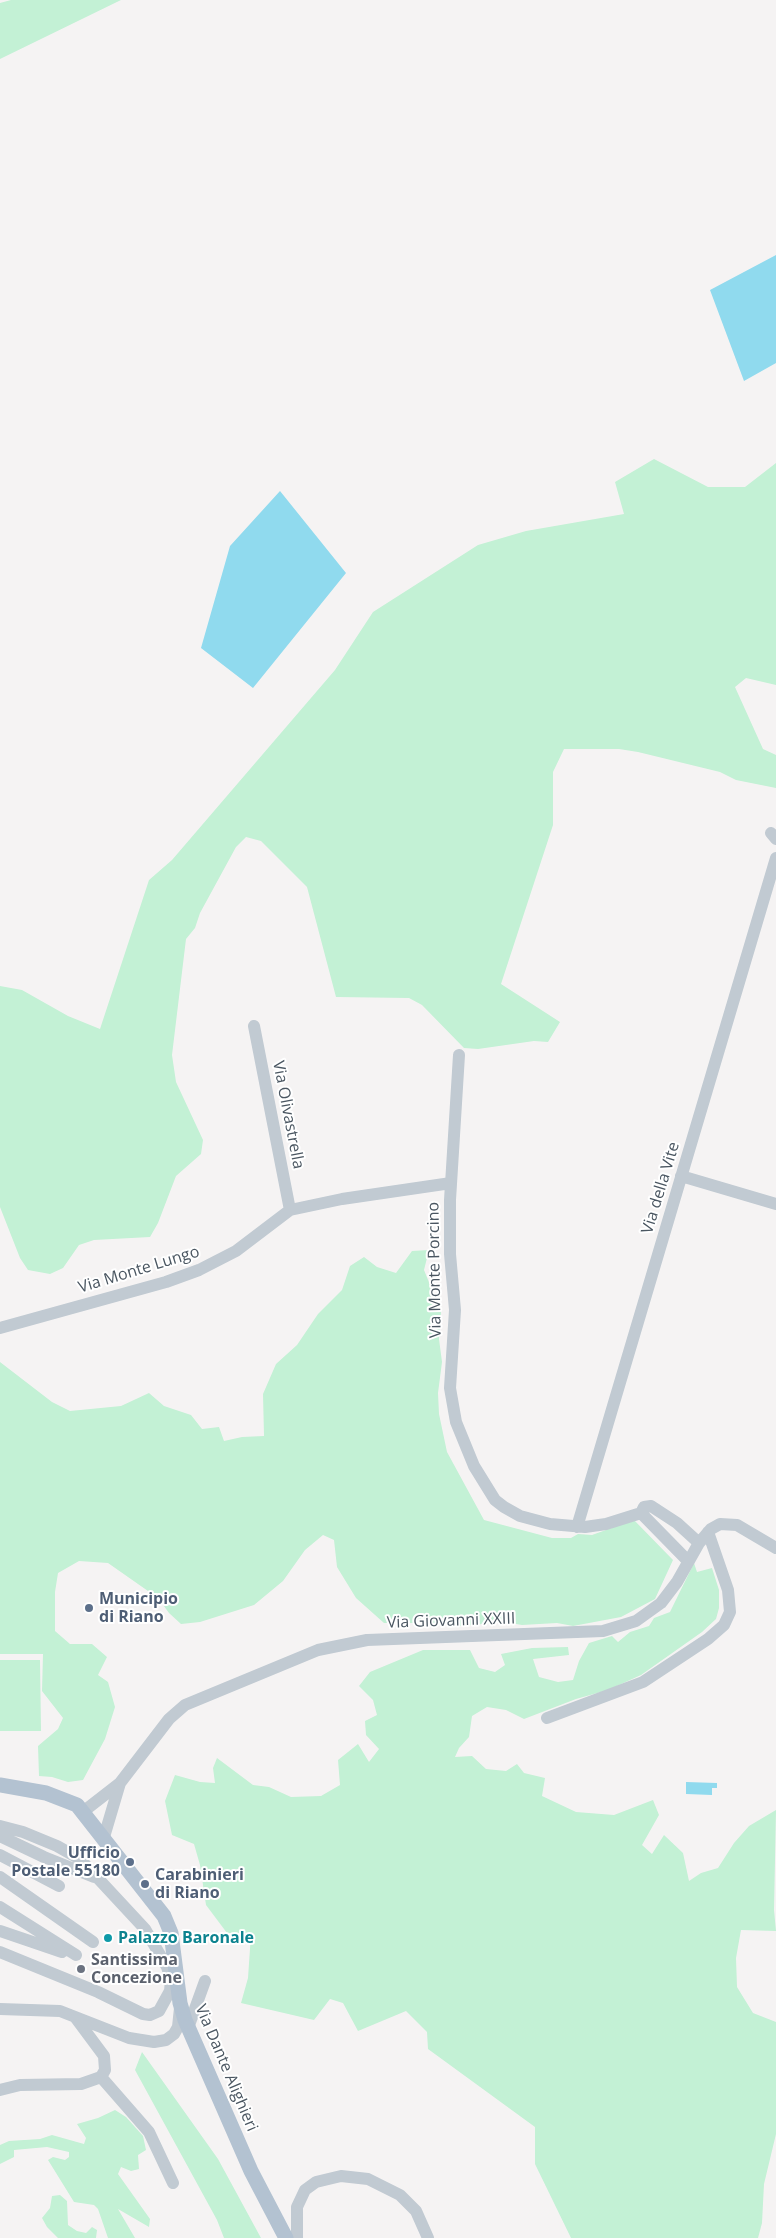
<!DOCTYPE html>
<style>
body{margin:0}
canvas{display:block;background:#f5f3f3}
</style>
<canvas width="776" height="2238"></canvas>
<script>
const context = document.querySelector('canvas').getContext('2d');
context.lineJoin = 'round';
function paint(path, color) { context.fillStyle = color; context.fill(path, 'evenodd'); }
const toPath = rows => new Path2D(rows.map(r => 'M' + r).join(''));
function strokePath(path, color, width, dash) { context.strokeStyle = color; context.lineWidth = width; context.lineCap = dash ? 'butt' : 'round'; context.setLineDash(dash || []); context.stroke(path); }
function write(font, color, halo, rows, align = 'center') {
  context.font = font + ' "Open Sans",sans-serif'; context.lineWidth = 4; context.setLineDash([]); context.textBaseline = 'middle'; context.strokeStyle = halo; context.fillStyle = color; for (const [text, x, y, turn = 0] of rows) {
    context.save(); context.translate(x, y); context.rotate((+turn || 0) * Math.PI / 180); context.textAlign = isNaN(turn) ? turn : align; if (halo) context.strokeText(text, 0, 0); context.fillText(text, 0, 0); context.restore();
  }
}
const green = toPath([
 [11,0,121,0,0,59,0,3],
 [654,459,708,487,745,487,776,463,776,685,746,678,735,687,763,749,776,755,776,788,736,780,720,772,638,752,619,749,564,749,553,772,553,825,501,984,560,1022,548,1042,534,1041,478,1049,464,1048,422,1005,409,998,336,997,307,887,261,841,246,837,236,847,200,913,195,928,186,939,172,1055,176,1082,203,1140,201,1154,176,1176,158,1223,150,1237,94,1240,79,1245,63,1268,50,1274,28,1270,20,1258,0,1207,0,986,22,990,68,1016,100,1029,149,880,172,860,335,670,373,612,478,545,526,531,624,514,615,482],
 [429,1250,424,1270,441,1312,439,1339,442,1362,438,1393,439,1414,447,1452,484,1520,552,1538,571,1538,578,1534,592,1535,634,1520,673,1560,655,1599,621,1617,573,1626,557,1623,522,1625,504,1622,461,1626,437,1623,384,1623,356,1598,337,1567,334,1540,323,1535,305,1550,283,1581,254,1605,200,1622,181,1624,169,1613,158,1598,108,1563,79,1561,58,1573,55,1592,55,1631,70,1644,92,1644,107,1657,98,1675,108,1682,115,1707,105,1739,83,1780,68,1782,52,1777,39,1776,38,1746,58,1729,63,1718,42,1691,43,1654,0,1654,0,1362,52,1402,70,1411,121,1406,149,1393,164,1406,191,1415,202,1429,219,1427,224,1441,242,1437,264,1436,263,1394,276,1364,297,1345,318,1314,342,1290,350,1266,364,1257,377,1267,396,1273,412,1251],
 [694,1563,697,1572,712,1568,719,1590,719,1608,716,1619,702,1632,641,1675,608,1690,576,1699,524,1719,506,1710,487,1707,472,1716,469,1737,459,1748,455,1757,472,1756,486,1769,506,1771,517,1764,524,1773,545,1778,542,1796,576,1812,614,1815,653,1800,659,1815,642,1845,652,1854,664,1835,683,1853,689,1881,701,1873,718,1868,734,1843,749,1826,776,1810,774,1910,776,1931,741,1930,736,1958,737,1987,753,2013,776,2022,776,2134,764,2184,762,2223,758,2238,571,2238,535,2164,535,2127,428,2049,427,2032,406,2011,358,2031,343,2003,330,1999,314,2020,241,2003,248,1978,251,1934,227,1933,206,1905,200,1865,194,1844,172,1835,165,1801,175,1775,200,1782,215,1783,213,1768,217,1758,253,1785,269,1787,291,1797,321,1796,340,1785,338,1760,358,1744,369,1762,379,1749,366,1735,365,1721,377,1715,373,1700,359,1686,370,1672,423,1650,470,1650,479,1668,495,1672,505,1665,501,1654,532,1648,568,1647,569,1655,533,1659,539,1677,558,1682,573,1680,579,1661,589,1643,612,1636,618,1642,630,1632,649,1626,654,1618,670,1612],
 [0,1660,40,1660,41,1731,0,1731],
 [142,2052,218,2159,261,2238,224,2238,217,2220,135,2070],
 [115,2110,126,2117,143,2136,146,2150,138,2155,139,2169,131,2171,121,2167,118,2174,150,2219,149,2227,118,2209,135,2238,108,2238,98,2209,94,2205,74,2202,48,2160,53,2157,65,2160,69,2157,69,2152,47,2147,14,2150,14,2157,0,2164,0,2145,9,2141,40,2139,52,2135,84,2144,86,2138,77,2124,98,2118],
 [60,2195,67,2201,68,2225,77,2231,86,2233,92,2227,97,2230,96,2238,58,2238,47,2227,42,2218,50,2208,52,2196]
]);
const water = toPath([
 [776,255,776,363,744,381,710,290],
 [280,491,346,573,253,688,201,648,230,546],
 [686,1782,717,1783,717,1788,712,1788,712,1795,686,1794]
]);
const minor = toPath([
 [771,833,776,839],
 [254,1026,290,1210],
 [459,1055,450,1200,450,1254,455,1310,450,1388,456,1422,474,1466,495,1500,504,1507,520,1516,550,1524,585,1527,606,1524,641,1513,644,1507,651,1506,677,1523,699,1543],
 [681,1176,776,1204],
 [0,1328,166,1282,199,1270,236,1251,290,1210,342,1199,451,1183],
 [641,1513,688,1561],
 [577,1527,776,858],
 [547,1718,643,1682,708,1639,724,1625,730,1612,728,1590,708,1532],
 [84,1811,120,1783,169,1719,185,1705,318,1650,367,1640,603,1631,636,1621,661,1603,677,1582,699,1543,711,1529,720,1524,737,1525,776,1548],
 [0,1826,23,1832,57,1846,80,1859,145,1929,167,1967,171,1980,170,1991,159,2011,150,2015,143,2014,98,1992,0,1952],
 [0,1836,44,1857,94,1877],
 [104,1837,120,1783],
 [0,1855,59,1886],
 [0,1877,93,1942],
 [0,1907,76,1955],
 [0,1931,62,1952],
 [0,2009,60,2011,129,2038,154,2042,166,2040,174,2034,178,2027,180,2008],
 [188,2028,205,1981],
 [101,2077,149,2132,173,2183],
 [0,2090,20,2085,81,2084,101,2077,105,2070,104,2056,75,2017],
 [297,2238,297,2207,305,2190,316,2182,341,2176,368,2179,400,2195,416,2211,428,2238]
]);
const major = toPath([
 [0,1785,46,1793,77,1805,164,1916,171,1933,180,2003,185,2020,251,2171,286,2238]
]);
const markers = [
 [89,1608,5,"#5c6f8a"],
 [130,1862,5,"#5c6f8a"],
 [145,1884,5,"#5c6f8a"],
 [108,1938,5,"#0f9aa8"],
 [81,1969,5,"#6b7280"]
];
const streetNames = [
 ["Via Olivastrella",288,1115,79],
 ["Via della Vite",661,1188,-73],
 ["Via Monte Lungo",139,1270,-17],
 ["Via Monte Porcino",435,1270,-91],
 ["Via Giovanni XXIII",451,1621,-2],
 ["Via Dante Alighieri",226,2068,67]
];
const serviceNames = [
 ["Municipio",99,1599],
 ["di Riano",99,1617],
 ["Ufficio",120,1853,"right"],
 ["Postale 55180",120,1871,"right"],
 ["Carabinieri",155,1875],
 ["di Riano",155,1893]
];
const cultureNames = [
 ["Palazzo Baronale",118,1938]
];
const worshipNames = [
 ["Santissima",91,1960],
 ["Concezione",91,1978]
];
paint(green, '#c3f1d5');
paint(water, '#90daee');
strokePath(minor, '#c1cad2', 12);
strokePath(major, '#b3c2d1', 15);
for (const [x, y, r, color] of markers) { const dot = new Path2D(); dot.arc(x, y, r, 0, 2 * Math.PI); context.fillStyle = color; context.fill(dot); strokePath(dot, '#fff', 2); }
write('16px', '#4a5661', '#fff', streetNames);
write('bold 16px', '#4e5e75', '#fff', serviceNames, 'left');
write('bold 16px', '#0d838f', '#fff', cultureNames, 'left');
write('bold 16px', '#5b616d', '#fff', worshipNames, 'left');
</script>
